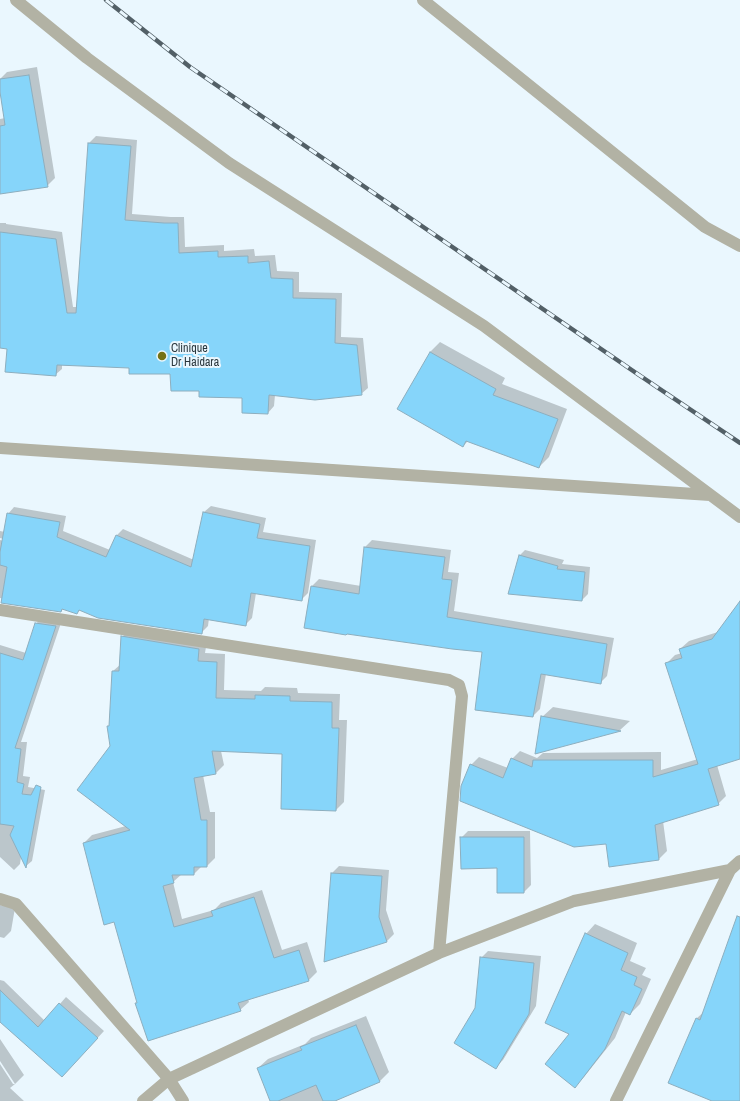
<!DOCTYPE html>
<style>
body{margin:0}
canvas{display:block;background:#eaf7fe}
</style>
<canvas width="740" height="1101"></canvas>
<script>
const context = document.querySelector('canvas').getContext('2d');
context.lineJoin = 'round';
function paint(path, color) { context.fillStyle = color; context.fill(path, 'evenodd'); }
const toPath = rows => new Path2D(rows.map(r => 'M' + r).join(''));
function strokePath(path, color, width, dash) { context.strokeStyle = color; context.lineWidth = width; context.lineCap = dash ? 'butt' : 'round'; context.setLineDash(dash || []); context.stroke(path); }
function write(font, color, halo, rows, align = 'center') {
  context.font = font + ' "Archivo Narrow",sans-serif'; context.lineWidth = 4; context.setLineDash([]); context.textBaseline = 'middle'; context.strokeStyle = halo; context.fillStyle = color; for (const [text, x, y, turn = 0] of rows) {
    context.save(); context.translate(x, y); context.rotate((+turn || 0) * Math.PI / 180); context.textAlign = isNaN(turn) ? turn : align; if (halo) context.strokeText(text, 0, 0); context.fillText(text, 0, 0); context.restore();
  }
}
const shadow = toPath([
 [37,67,55,178,47,186,0,193,0,119,5,118,0,79,7,72],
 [96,136,137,140,132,214,171,217,184,217,185,247,224,245,224,251,254,249,255,256,275,255,277,271,299,272,299,292,342,293,341,337,363,338,368,388,361,394,275,395,274,406,268,413,243,397,200,390,171,373,130,367,62,364,62,369,55,375,8,348,0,347,0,223,6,223,6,224,62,232,73,307,77,307,89,143],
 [440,342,505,378,502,384,567,409,549,457,539,467,468,441,463,446,430,352],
 [211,506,266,518,263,532,316,540,308,593,301,600,256,593,252,618,245,625,209,618,208,626,201,633,81,609,77,613,63,608,61,611,0,598,0,540,7,542,7,540,0,538,0,531,5,532,8,514,14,507,66,516,63,531,110,550,116,536,123,529,194,560,204,512],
 [372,540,451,550,448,572,459,573,454,611,614,638,607,676,600,683,546,674,540,709,533,716,483,651,305,628,312,586,319,579,361,586,365,547],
 [525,550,564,560,562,564,590,567,588,594,582,600,519,556],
 [740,603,740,758,717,765,726,796,718,804,663,821,667,851,659,859,607,843,471,765,479,757,508,768,512,759,520,751,537,758,543,753,661,752,661,770,698,759,667,663,675,655,682,653,680,649,689,641,718,632],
 [42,617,62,620,21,742,27,742,23,776,30,777,28,787,45,790,32,861,26,866,21,857,20,864,14,870,0,857,0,645,26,653,36,624],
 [130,629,207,641,205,653,225,654,224,690,261,691,265,687,297,688,298,693,340,694,339,720,347,720,344,802,336,810,283,753,221,751,224,765,216,773,203,775,210,812,215,812,215,858,207,866,202,866,194,874,182,874,173,882,182,919,214,910,221,903,262,890,282,950,307,942,317,972,309,980,248,999,249,1002,240,1010,136,1004,138,1002,115,921,84,843,92,835,126,826,108,727,110,725,113,671,121,664,122,637],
 [553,707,630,721,620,730,536,753,542,717],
 [468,831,530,831,531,885,524,892,498,867,461,838],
 [339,866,389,870,386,910,394,934,387,941,325,960,332,873],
 [0,905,15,908,11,931,4,938,0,937],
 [740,920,740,1101,715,1101,670,1082,697,1018,705,1011],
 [595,924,637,943,630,961,646,968,642,975,651,979,640,1004,630,1014,626,1012,615,1038,584,1077,575,1086,571,1033,586,934],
 [488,951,541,956,536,1006,503,1060,496,1067,476,1008,481,958],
 [0,980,4,981,45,1021,66,997,104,1031,68,1070,0,1021],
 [366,1016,389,1072,380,1081,333,1101,271,1101,258,1068,268,1059,305,1044,311,1038],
 [0,1039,24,1075,15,1084,0,1061],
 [0,1064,13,1084,15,1084,10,1088,24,1101,0,1101]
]);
const building = toPath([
 [29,75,48,187,0,194,0,126,5,125,0,92,0,79,29,75],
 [88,143,131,146,125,220,164,223,178,223,179,253,218,251,218,257,248,256,248,263,269,261,271,278,293,279,293,298,336,299,335,343,357,345,362,395,315,400,269,395,268,414,242,413,242,398,199,397,199,391,171,391,170,374,129,374,129,368,57,365,56,376,5,372,7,349,0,348,0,232,56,239,67,313,76,313,88,143],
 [430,352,496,389,493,395,558,419,539,468,466,441,463,447,397,409,430,352],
 [203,512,260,524,257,538,310,546,302,601,251,593,246,626,204,619,202,634,98,618,79,610,77,614,62,609,61,612,1,603,7,567,0,565,0,552,7,513,60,522,57,537,106,557,116,535,191,567,203,512],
 [364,547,445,557,442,579,452,580,447,617,607,644,601,684,541,674,533,717,475,710,482,652,452,649,347,634,346,635,304,628,311,586,359,594,364,547],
 [519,555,558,566,557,569,585,572,582,601,508,594,519,555],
 [740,601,740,759,708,769,719,805,655,825,659,860,609,867,606,844,574,847,460,801,461,786,470,764,503,778,511,758,532,767,533,760,653,760,653,777,698,764,665,663,682,658,679,649,712,639,740,601],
 [35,623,56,626,15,748,21,749,17,782,24,784,22,794,31,795,36,785,41,787,26,868,10,835,14,826,0,824,0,653,23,660,35,623],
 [121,636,199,649,198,661,217,662,216,698,255,699,255,695,290,696,290,701,332,702,332,728,339,728,336,811,281,809,282,754,212,751,216,774,194,778,201,820,207,820,207,867,194,867,194,875,172,875,174,883,163,886,174,927,213,916,211,911,254,897,274,958,299,950,309,981,238,1003,241,1011,148,1041,135,1003,137,1003,114,922,104,925,83,843,130,830,77,790,110,746,107,726,109,726,112,671,119,671,121,636],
 [541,716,621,731,535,754,541,716],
 [460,837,524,837,524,893,497,893,497,868,461,869,460,837],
 [331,873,382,876,379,917,387,942,324,962,331,873],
 [737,916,740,917,740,1101,712,1101,668,1083,696,1018,700,1020,737,916],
 [585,933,628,953,621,970,637,977,634,985,642,989,630,1015,622,1011,605,1049,575,1088,545,1064,569,1034,545,1023,585,933],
 [480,957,534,963,529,1014,496,1069,454,1043,475,1008,480,957],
 [0,990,38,1027,59,1003,98,1038,62,1077,0,1022,0,990],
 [356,1025,380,1082,335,1101,323,1101,316,1085,278,1101,270,1101,257,1068,302,1050,300,1047,356,1025]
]);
const minor = toPath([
 [16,0,87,58,229,163,484,326,740,517],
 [423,0,705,227,740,246],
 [0,448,710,495],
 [0,610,449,680,459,685,462,696,439,953],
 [0,899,16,904,169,1079,183,1101],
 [143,1101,169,1079,439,953,574,901,730,870,740,861],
 [616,1101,730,870]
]);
const rail = toPath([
 [106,0,190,67,639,375,740,443]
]);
const markers = [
 [162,356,5,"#757216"]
];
const poiNames = [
 ["Clinique",171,349],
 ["Dr Haidara",171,363]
];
paint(shadow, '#0003');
paint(building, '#86d5fa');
strokePath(building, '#8daebe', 1);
strokePath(minor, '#b2b2a4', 12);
strokePath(rail, '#536067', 4.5);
strokePath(rail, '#eaf7fe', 3, [9]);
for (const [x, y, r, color] of markers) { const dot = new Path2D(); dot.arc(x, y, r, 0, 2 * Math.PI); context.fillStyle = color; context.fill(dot); strokePath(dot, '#eaf7fe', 1.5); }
write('12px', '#28353c', '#eaf7fe', poiNames, 'left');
</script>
